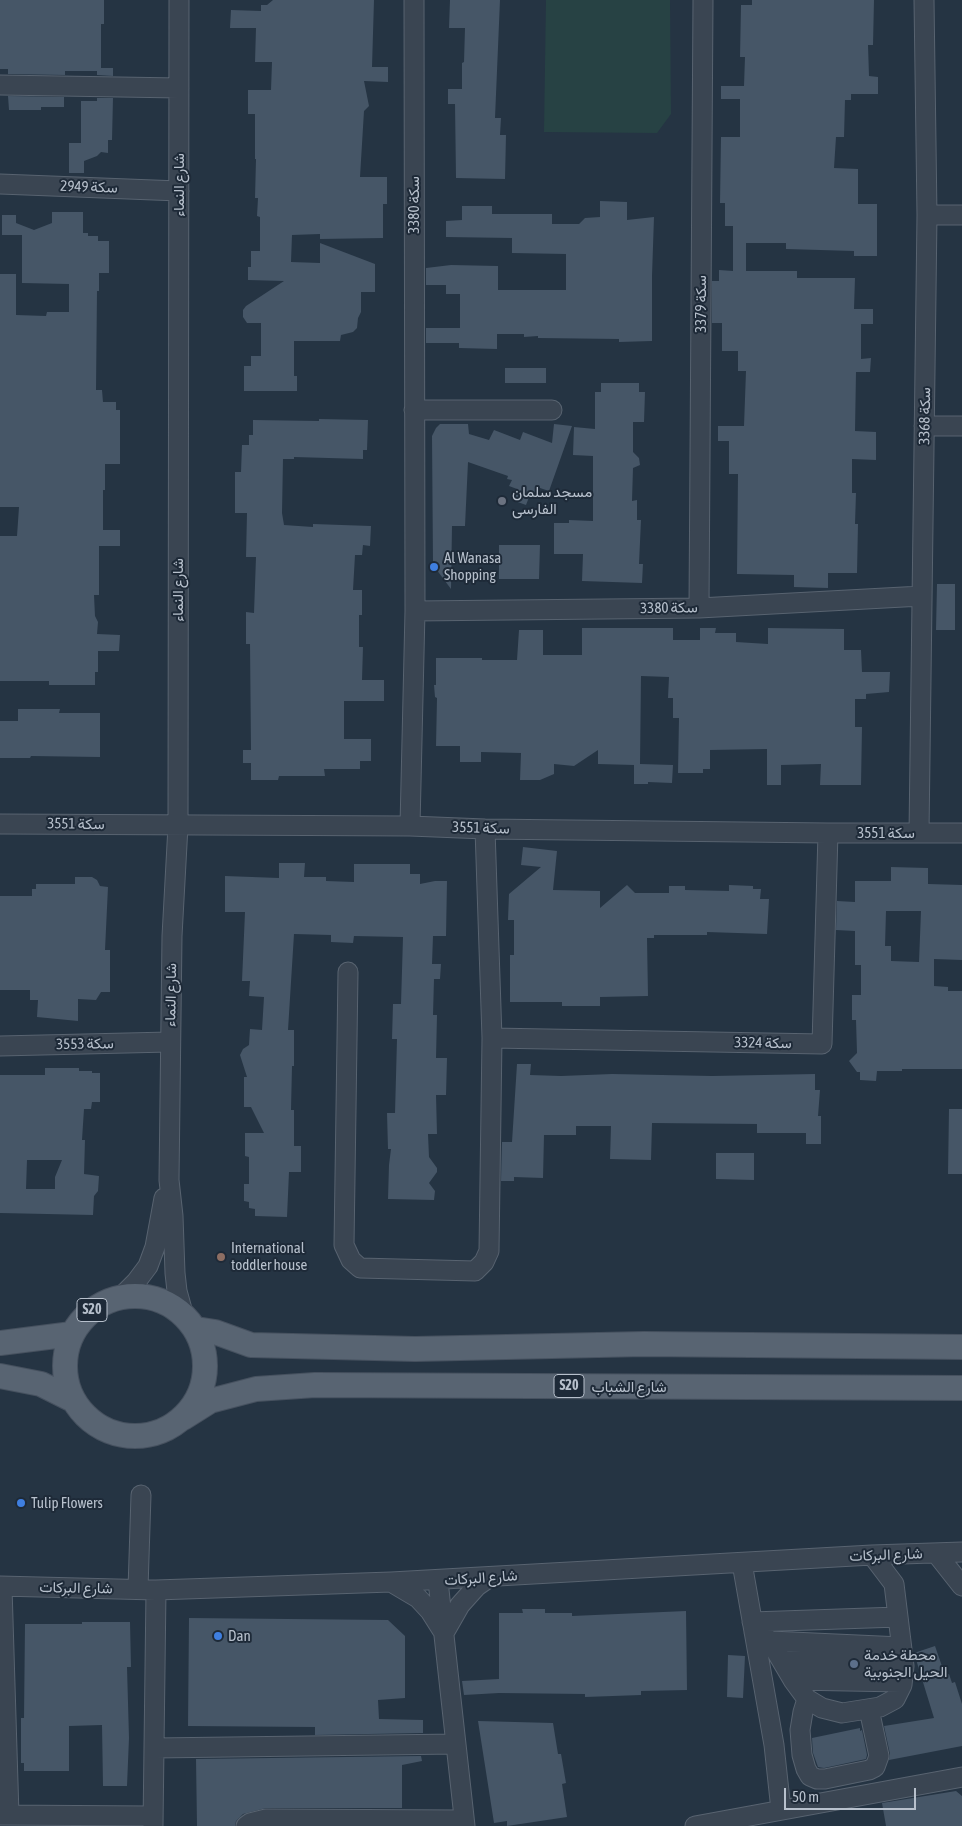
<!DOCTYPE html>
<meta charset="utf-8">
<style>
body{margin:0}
#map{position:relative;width:962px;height:1826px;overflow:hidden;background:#253443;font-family:"Asap Condensed",sans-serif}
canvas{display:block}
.scale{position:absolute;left:784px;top:1788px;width:132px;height:22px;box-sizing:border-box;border:2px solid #b7c0cc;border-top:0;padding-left:6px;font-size:15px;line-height:18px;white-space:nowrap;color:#b7c0cc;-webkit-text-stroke:4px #1e2a38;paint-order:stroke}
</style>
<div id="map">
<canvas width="962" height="1826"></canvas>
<div class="scale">50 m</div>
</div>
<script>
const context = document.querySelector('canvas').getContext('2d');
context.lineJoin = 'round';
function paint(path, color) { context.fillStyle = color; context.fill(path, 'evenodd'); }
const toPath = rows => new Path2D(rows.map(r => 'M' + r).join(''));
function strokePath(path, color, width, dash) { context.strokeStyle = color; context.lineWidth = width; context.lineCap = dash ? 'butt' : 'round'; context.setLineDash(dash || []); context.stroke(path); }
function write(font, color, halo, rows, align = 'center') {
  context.font = font + ' "Asap Condensed",Vazirmatn,sans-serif'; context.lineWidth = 4; context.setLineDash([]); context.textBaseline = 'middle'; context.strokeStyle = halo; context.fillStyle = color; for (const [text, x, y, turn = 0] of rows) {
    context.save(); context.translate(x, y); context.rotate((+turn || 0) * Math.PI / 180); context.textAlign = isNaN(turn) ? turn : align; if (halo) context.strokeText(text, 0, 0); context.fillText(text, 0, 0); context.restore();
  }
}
const green = toPath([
 [546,0,670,0,671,114,657,133,544,132]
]);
const building = toPath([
 [0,0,104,0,104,24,101,24,101,68,113,68,113,76,97,75,97,71,65,71,65,75,8,74,8,69,0,69],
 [273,0,374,0,372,67,388,67,388,82,364,81,369,106,364,111,360,177,387,177,387,204,383,204,383,238,320,239,320,234,292,235,291,262,320,263,320,243,375,264,375,292,361,292,361,312,358,318,357,328,353,332,341,335,340,341,294,341,294,376,297,376,297,391,244,391,244,366,251,366,251,356,261,356,261,323,247,323,243,317,243,310,246,306,284,281,248,280,248,267,251,267,251,251,260,251,260,217,257,216,258,198,255,198,256,159,255,159,255,114,248,114,248,90,271,90,272,62,255,62,256,28,230,28,231,10,261,11,261,5,267,5],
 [450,0,500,0,495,118,501,118,500,135,506,135,505,179,456,178,455,104,448,104,448,89,462,89,462,63,464,62,465,28,449,28],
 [752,0,874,0,873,45,868,45,869,76,878,77,878,94,851,94,851,100,845,100,844,137,836,137,834,168,858,169,858,204,877,204,877,256,854,256,854,251,786,249,786,243,746,243,746,271,797,271,797,278,855,278,854,309,873,309,873,324,861,324,861,359,871,358,870,372,856,372,855,431,876,432,876,460,852,459,852,493,856,493,855,524,858,524,857,573,828,573,828,588,794,587,794,575,737,574,738,474,729,474,729,441,718,441,718,426,744,426,746,371,738,371,738,351,722,351,722,323,712,323,712,281,719,281,719,270,733,271,733,226,725,226,725,203,720,203,721,137,740,137,740,99,721,99,721,86,744,86,745,57,740,57,741,5,752,5],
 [8,96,64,97,64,107,41,107,41,110,9,110],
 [97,98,113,98,112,140,108,140,108,153,101,152,97,156,84,161,84,173,69,173,69,143,81,143,81,101,97,101],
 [600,201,627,202,627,220,654,217,652,276,652,341,619,342,619,339,538,338,538,336,524,337,524,334,497,334,497,349,459,348,459,343,426,343,426,328,460,328,460,294,446,294,446,285,426,285,426,268,451,265,498,266,498,290,566,290,566,254,512,253,512,238,446,237,446,221,462,220,462,206,492,206,492,214,552,214,552,224,579,224,585,218,600,217],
 [52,212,83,212,83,233,88,233,88,236,98,236,98,241,109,241,109,273,99,273,99,291,97,291,96,390,102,390,103,402,116,402,116,410,120,410,120,464,105,464,105,490,103,490,103,530,120,530,120,546,99,546,99,595,94,595,95,616,98,622,97,634,120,635,119,651,98,651,98,672,95,672,95,685,49,685,49,681,0,681,0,536,17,536,19,507,0,507,0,274,16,274,16,315,46,316,47,312,69,312,69,284,22,283,22,235,2,235,2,215,16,215,16,223,34,230,52,223],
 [505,368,546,368,546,383,505,383],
 [601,383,639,383,639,392,645,392,644,422,633,422,633,452,639,458,640,465,633,468,632,501,637,500,637,520,641,520,639,564,643,564,642,583,582,581,583,554,554,554,554,523,569,523,569,520,593,521,593,456,573,455,574,427,595,429,595,392,601,392],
 [319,419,368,420,367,450,363,450,363,459,294,457,294,459,283,459,282,513,284,525,313,527,313,524,371,526,370,546,363,545,362,555,355,555,353,590,362,590,362,615,359,615,359,647,363,647,362,680,384,680,384,701,344,701,344,739,371,739,371,761,360,761,360,769,324,769,325,776,279,776,278,780,251,780,251,763,243,763,243,750,251,750,250,644,246,644,246,612,254,613,256,557,246,557,247,513,235,513,235,472,241,472,242,445,249,445,249,435,253,435,253,420,319,421],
 [440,424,468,424,469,434,489,440,494,430,520,440,523,432,552,443,554,424,572,426,549,491,540,488,539,494,531,492,526,505,512,500,517,489,509,486,512,480,507,479,508,476,468,462,465,526,452,526,451,589,433,565,432,436,436,428],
 [499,545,540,545,539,579,499,579],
 [937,584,955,584,955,630,936,630],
 [582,628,673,628,673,640,700,640,700,628,716,628,715,633,736,633,736,642,768,644,768,628,844,629,844,650,861,650,862,672,890,672,889,692,866,694,866,699,855,699,855,727,862,727,861,785,820,785,821,764,781,765,781,785,767,785,767,749,710,750,710,769,703,769,703,773,678,773,679,718,673,718,673,698,668,698,669,677,641,676,640,764,673,765,672,783,648,782,648,784,634,784,634,765,598,764,598,750,574,766,554,764,554,774,540,780,520,780,521,753,481,752,481,762,460,762,460,746,436,746,437,698,435,697,434,685,436,685,436,658,482,658,482,660,517,660,519,630,543,630,543,655,582,655],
 [18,709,60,709,59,713,100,713,100,757,31,756,30,758,0,758,0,721,18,721],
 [523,847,557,851,553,890,600,891,600,908,627,885,635,893,669,893,669,886,685,886,685,890,729,891,729,885,753,886,753,889,761,889,760,899,769,899,767,934,707,932,707,935,654,935,654,938,647,938,648,996,600,997,600,1006,562,1006,562,1002,510,1002,510,955,514,955,514,920,508,920,509,894,541,867,521,865],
 [279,863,305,863,304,877,326,877,326,881,354,882,354,864,410,864,410,874,420,874,420,884,435,881,447,881,446,936,433,936,432,964,441,964,440,979,434,979,433,1015,437,1015,436,1058,447,1058,446,1095,436,1095,437,1134,428,1134,429,1157,437,1168,437,1172,429,1183,435,1191,434,1200,388,1199,389,1165,391,1149,388,1149,387,1113,395,1113,397,1039,392,1039,393,1004,401,1004,403,937,354,936,353,943,331,942,331,935,294,934,288,1030,294,1030,294,1066,292,1066,291,1110,294,1110,294,1146,301,1146,301,1172,289,1172,287,1217,255,1216,255,1209,249,1208,249,1202,244,1201,244,1184,249,1184,249,1157,245,1156,245,1133,264,1133,251,1107,244,1107,244,1077,247,1077,240,1055,243,1049,249,1045,250,1029,262,1030,264,997,249,996,250,981,242,981,245,912,225,912,225,876,279,878],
 [891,867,928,868,928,884,962,885,962,960,934,959,934,986,948,987,948,991,962,991,962,1069,902,1069,902,1071,877,1071,876,1081,860,1080,860,1072,857,1072,849,1061,857,1053,856,1020,852,1020,852,995,861,995,861,965,855,965,855,931,836,930,837,901,855,902,855,881,891,881],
 [886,911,921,911,919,962,891,961,891,946,885,946],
 [75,877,92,877,97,880,100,886,108,887,105,950,110,950,110,992,101,992,96,1000,78,999,78,1021,37,1017,38,1000,30,1000,30,990,0,990,0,896,32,896,32,889,36,889,36,884,75,884],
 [517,1064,531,1064,530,1075,561,1076,612,1074,712,1076,815,1074,815,1090,820,1090,818,1116,821,1116,821,1144,806,1144,806,1133,757,1133,757,1124,652,1123,651,1160,610,1159,611,1126,576,1126,576,1135,544,1135,543,1178,514,1177,514,1181,501,1181,502,1142,512,1142],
 [45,1068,79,1068,79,1071,92,1071,92,1073,100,1073,100,1102,92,1102,91,1109,84,1109,82,1140,85,1140,84,1174,99,1176,98,1191,94,1196,93,1215,0,1213,0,1075,45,1075],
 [27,1160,62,1160,55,1177,55,1189,26,1189],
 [949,1109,962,1109,962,1174,948,1174],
 [716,1153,754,1153,754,1180,716,1179],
 [522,1609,545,1609,545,1613,572,1613,572,1616,686,1611,687,1690,641,1691,641,1695,585,1697,585,1694,499,1693,464,1695,462,1681,499,1679,499,1613,523,1613],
 [189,1618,388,1620,405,1636,405,1698,378,1700,379,1719,423,1720,423,1733,315,1735,315,1727,188,1726],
 [82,1622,130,1622,131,1667,127,1667,129,1738,127,1786,103,1786,102,1725,69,1726,69,1771,24,1771,24,1763,21,1763,21,1718,24,1718,25,1624,82,1624],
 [935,1646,945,1675,949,1674,952,1683,955,1682,962,1704,962,1746,889,1760,890,1754,884,1726,934,1718,914,1653],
 [728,1655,745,1656,743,1698,727,1697],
 [478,1721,553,1723,558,1754,561,1754,566,1783,562,1784,567,1817,507,1826,507,1821,494,1823],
 [860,1728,860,1731,862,1730,867,1755,866,1759,824,1768,818,1767,813,1753,812,1738],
 [421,1756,422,1761,402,1765,402,1808,266,1808,243,1814,236,1821,235,1826,197,1826,196,1759],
 [956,1791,962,1796,962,1826,886,1826,882,1803]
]);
const minor = toPath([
 [179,0,178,826,172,936,169,1180,173,1216,175,1273,177,1291,183,1313],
 [0,85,179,88],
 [0,184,179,191],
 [927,215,962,215],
 [414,410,552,410],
 [924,426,962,426],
 [699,608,703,0],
 [415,611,699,608,922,596],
 [0,824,410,826,485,829,828,833,962,833],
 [410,826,415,611,414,0],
 [919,833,927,215,924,0],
 [348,972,344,1245,351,1260,360,1268,475,1271,484,1262,489,1251,492,1038,485,829],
 [492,1038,822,1044,828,833],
 [0,1046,169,1042],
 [122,1296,136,1282,148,1266,155,1247,164,1198],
 [936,1553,962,1586],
 [742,1563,774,1745,781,1810],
 [438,1581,465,1826],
 [391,1582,418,1598,430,1611,442,1630],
 [0,1586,156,1590,391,1582,872,1555,962,1552],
 [2,1587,9,1815],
 [138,1589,141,1495],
 [752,1622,898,1617],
 [754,1632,763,1635,770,1641,793,1680,807,1699,822,1708,842,1713,880,1707,895,1699,902,1685,904,1666,894,1584,872,1555],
 [444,1633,460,1605,477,1586,490,1577],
 [770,1641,901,1647],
 [782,1661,903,1664],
 [793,1680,902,1682],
 [807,1699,803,1712,800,1730,802,1755,806,1769,810,1776,817,1779,825,1779,869,1770,875,1767,879,1756,869,1709],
 [155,1748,456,1744],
 [0,1815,153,1816],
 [153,1826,156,1590],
 [246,1826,250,1823,266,1819,464,1820],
 [695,1826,962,1777]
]);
const major = toPath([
 '65 1366a70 70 0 1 1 140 0a70 70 0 1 1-140 0Z',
 [196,1329,215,1332,251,1345,415,1349,644,1344,962,1347],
 [0,1343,72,1334],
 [0,1376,41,1384,73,1400],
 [183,1418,210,1401,256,1389,315,1385,962,1388]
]);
const markers = [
 [502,501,5,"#6b7280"],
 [434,567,5,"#3f7fe0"],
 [221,1257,5,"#8d6e63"],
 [21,1503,5,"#3f7fe0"],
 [218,1636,5,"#3f7fe0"],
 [854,1664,5,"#5c6f8a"]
];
const shields = [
 [92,1310,30],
 [569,1386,30]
];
const shieldNames = [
 ["S20",92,1310],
 ["S20",569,1386]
];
const streetNames = [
 ["شارع النماء",179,185,-90],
 ["سكة 2949",89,187,2],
 ["سكة 3380",414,205,-90],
 ["سكة 3379",701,304,-90],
 ["سكة 3368",925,416,-89],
 ["شارع النماء",178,590,-90],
 ["سكة 3380",669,608,-1],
 ["سكة 3551",76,824,1],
 ["سكة 3551",481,828,2],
 ["سكة 3551",886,833],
 ["شارع النماء",171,995,-89],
 ["سكة 3324",763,1043,1],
 ["سكة 3553",85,1044,-1],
 ["شارع الشباب",629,1387],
 ["شارع البركات",886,1555,-2],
 ["شارع البركات",481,1578,-4],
 ["شارع البركات",76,1588,1]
];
const poiNames = [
 ["مسجد سلمان",512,492],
 ["الفارسى",512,509],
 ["Al Wanasa",444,558],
 ["Shopping",444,575],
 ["International",231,1248],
 ["toddler house",231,1265],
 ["Tulip Flowers",31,1503],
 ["Dan",228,1636],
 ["محطة خدمة",864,1655],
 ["الحيل الجنوبية",864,1672]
];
paint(green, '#274244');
paint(building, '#465667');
strokePath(minor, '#586370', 21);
strokePath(major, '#46515f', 26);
strokePath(minor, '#3a4552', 19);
strokePath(major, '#586472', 24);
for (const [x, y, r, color] of markers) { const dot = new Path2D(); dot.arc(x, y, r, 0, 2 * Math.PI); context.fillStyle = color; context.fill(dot); strokePath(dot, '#1e2a38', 2); }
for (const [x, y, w] of shields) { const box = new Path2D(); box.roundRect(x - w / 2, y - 11.5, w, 23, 4); context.fillStyle = '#1e2a38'; context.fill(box); strokePath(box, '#b7c0cc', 1); }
write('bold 14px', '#b7c0cc', null, shieldNames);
write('15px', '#b7c0cc', '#1e2a38', streetNames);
write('15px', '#b7c0cc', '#1e2a38', poiNames, 'left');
</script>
